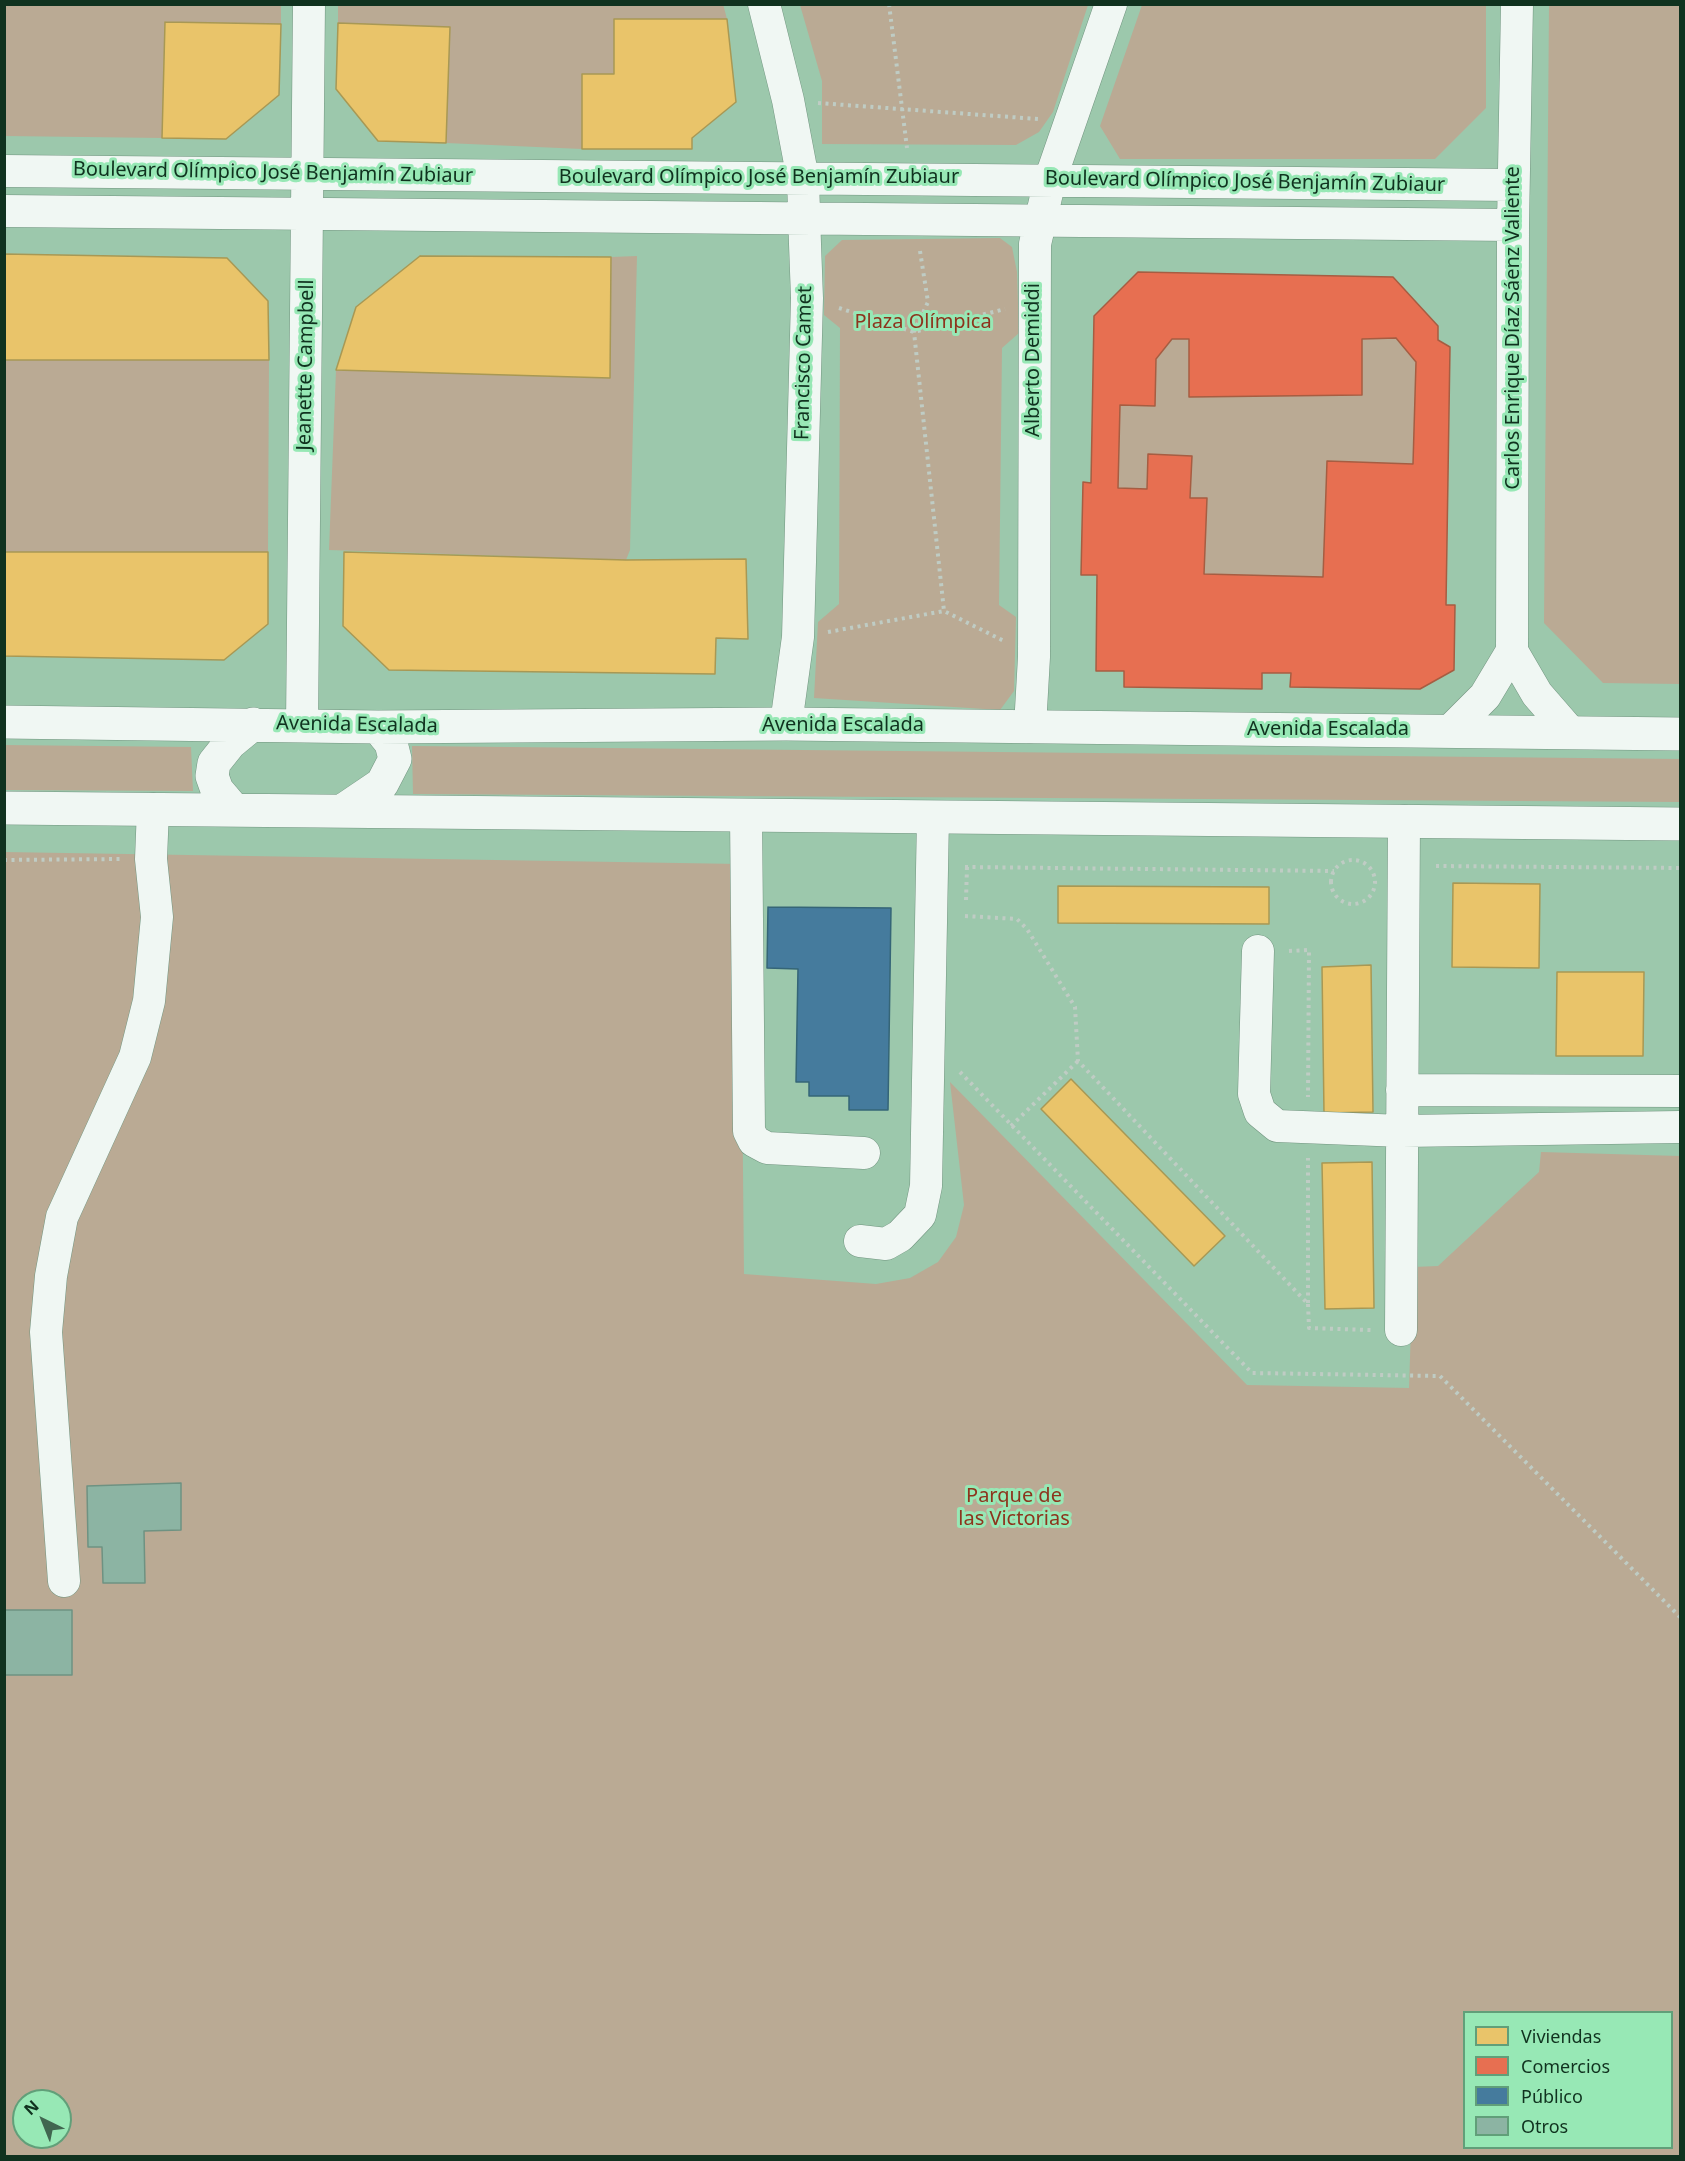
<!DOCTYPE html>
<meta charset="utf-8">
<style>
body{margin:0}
#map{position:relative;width:1685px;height:2161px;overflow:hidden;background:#9cc8ac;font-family:"Noto Sans",sans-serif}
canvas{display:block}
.frame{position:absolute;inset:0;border:6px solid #10321f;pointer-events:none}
.legend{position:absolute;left:1463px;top:2011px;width:210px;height:138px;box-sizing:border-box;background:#97e8b5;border:2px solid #619f79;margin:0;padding:8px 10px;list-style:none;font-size:18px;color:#10321f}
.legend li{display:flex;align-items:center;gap:12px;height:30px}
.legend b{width:30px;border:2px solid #619f79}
.north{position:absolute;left:12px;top:2089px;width:60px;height:60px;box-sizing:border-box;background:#97e8b5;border:2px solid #619f79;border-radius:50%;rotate:317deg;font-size:16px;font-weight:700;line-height:24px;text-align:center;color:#10321f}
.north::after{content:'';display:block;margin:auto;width:21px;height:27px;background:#416650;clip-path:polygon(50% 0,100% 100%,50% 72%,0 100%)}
</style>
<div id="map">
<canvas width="1685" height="2161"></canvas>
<div class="frame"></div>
<ul class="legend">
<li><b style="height:16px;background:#e9c46a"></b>Viviendas</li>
<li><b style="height:16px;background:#e76f51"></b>Comercios</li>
<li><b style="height:16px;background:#457b9d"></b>Público</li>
<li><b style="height:16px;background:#8cb4a3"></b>Otros</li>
</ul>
<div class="north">N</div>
</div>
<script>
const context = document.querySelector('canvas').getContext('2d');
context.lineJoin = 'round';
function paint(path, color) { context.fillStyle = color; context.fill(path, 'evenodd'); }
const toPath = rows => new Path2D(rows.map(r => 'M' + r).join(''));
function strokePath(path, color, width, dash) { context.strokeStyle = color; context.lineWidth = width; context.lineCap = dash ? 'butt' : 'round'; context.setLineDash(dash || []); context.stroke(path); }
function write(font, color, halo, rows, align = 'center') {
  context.font = font + ' "Noto Sans",sans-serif'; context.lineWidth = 6; context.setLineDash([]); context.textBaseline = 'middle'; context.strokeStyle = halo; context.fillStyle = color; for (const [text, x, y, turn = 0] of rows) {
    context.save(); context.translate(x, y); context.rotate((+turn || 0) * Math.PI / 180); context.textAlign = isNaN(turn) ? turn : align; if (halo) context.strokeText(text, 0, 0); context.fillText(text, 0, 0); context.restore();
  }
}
const green = toPath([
 [338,4,723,4,727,19,614,19,614,74,582,74,582,149,446,143,449,27,338,23],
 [5,5,281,5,281,24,165,22,162,138,5,136],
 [800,5,800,4,1088,5,1053,112,1039,132,1016,145,822,144,822,81],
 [1142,5,1486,5,1486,108,1435,159,1120,159,1100,126],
 [1549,5,1680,5,1680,684,1603,683,1544,623],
 [1000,238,1012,247,1017,272,1019,333,1002,348,999,605,1016,617,1014,691,1000,710,814,698,818,622,839,604,840,328,824,315,825,256,842,240],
 [637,256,630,550,626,560,329,550,336,370,609,378,611,257],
 [1396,338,1416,362,1413,464,1327,461,1323,577,1204,574,1207,499,1190,498,1191,456,1148,454,1147,489,1118,488,1120,405,1155,406,1156,359,1172,339,1189,339,1190,397,1362,395,1362,339],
 [5,360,269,360,268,552,5,552],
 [5,745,191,747,193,791,5,790],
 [412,746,1680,759,1680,802,413,794],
 [4,852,740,864,744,1274,876,1284,910,1278,938,1262,956,1237,964,1205,950,1082,1247,1385,1409,1388,1413,1267,1438,1266,1539,1172,1541,1152,1680,1156,1680,2156,5,2156],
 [1464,2012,1672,2012,1672,2148,1464,2148],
 [24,2101,60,2101,60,2137,24,2137]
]);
const homes = toPath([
 [614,19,727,19,736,102,692,138,692,149,582,149,582,74,614,74,614,19],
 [165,22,281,24,279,95,226,139,162,138,165,22],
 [338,23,450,27,446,143,378,141,336,89,338,23],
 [4,254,227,258,268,301,269,360,4,360,4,254],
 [420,256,611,257,610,378,336,370,356,307,420,256],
 [4,552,268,552,268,624,224,660,4,656,4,552],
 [344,552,626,560,746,559,748,639,716,638,715,674,389,670,343,626,344,552],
 [1453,883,1540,884,1539,968,1452,967,1453,883],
 [1058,886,1269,887,1269,924,1058,923,1058,886],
 [1371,965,1373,1112,1324,1113,1322,967,1371,965],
 [1557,972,1644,972,1643,1056,1556,1056,1557,972],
 [1071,1079,1225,1236,1194,1266,1041,1109,1071,1079],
 [1372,1162,1374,1308,1325,1309,1322,1163,1372,1162]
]);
const shops = toPath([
 [1138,272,1393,277,1438,326,1438,340,1450,347,1446,605,1455,605,1454,670,1420,689,1290,687,1291,673,1262,673,1262,689,1124,687,1124,671,1096,671,1097,575,1081,575,1083,482,1091,483,1094,316,1138,272],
 [1396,338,1416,362,1413,464,1327,461,1323,577,1204,574,1207,498,1190,498,1192,456,1148,454,1147,489,1118,488,1120,405,1155,406,1156,359,1172,339,1189,339,1189,397,1362,395,1362,339,1396,338]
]);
const public = toPath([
 [768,907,891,908,888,1110,849,1110,849,1096,809,1096,809,1082,796,1082,798,969,767,968,768,907]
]);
const building = toPath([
 [181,1483,181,1530,144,1531,145,1583,103,1583,102,1547,88,1547,87,1486,181,1483],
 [4,1610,72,1610,72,1675,4,1675,4,1610]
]);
const path = toPath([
 [889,4,907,148],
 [818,103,1038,119],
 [920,251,928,302,914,332,944,611],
 [839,308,914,332,1005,309],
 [828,632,944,611,1004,641],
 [4,860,120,859],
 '1331 882a22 22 0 1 1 44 0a22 22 0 1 1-44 0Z',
 [1436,866,1680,868],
 [965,867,1334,871],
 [966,900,967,867],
 [965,916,1017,919,1027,929,1075,1007,1078,1061,1308,1304,1308,1158],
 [1289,951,1309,950,1308,1097],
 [960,1072,1252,1373,1440,1376,1680,1617],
 [1011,1126,1078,1061],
 [1308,1304,1309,1328,1371,1330]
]);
const minor = toPath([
 [764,4,788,100,803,179,805,244,807,298,798,637,786,724],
 [1517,4,1513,225,1512,651,1537,694,1570,732],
 [4,171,1513,185],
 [4,211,1513,225],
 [302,725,309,4],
 [1030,727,1034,657,1035,244,1050,180,1111,4],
 [1451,730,1485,696,1512,651],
 [746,815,749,1131,754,1141,767,1148,864,1153],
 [1258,951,1254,1094,1260,1112,1277,1126,1402,1131,1680,1127],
 [1402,1090,1680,1091],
 [860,1241,886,1244,900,1236,920,1215,926,1186,933,817],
 [1401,1330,1404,821],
 [64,1581,46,1332,51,1276,62,1217,135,1057,149,1001,157,917,151,859,153,809]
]);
const major = toPath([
 [4,722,378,727,786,724,1680,734],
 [4,808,1680,824],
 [234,810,217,790,212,776,214,763,230,743,253,724],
 [342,811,382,784,395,759,391,743,378,727]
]);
const streetNames = [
 ["Boulevard Olímpico José Benjamín Zubiaur",273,173,1],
 ["Boulevard Olímpico José Benjamín Zubiaur",759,177],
 ["Boulevard Olímpico José Benjamín Zubiaur",1245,182,1],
 ["Carlos Enrique Díaz Sáenz Valiente",1513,328,-90],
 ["Alberto Demiddi",1033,360,-90],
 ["Francisco Camet",804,363,-89],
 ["Jeanette Campbell",306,365,-89],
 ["Avenida Escalada",357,725,1],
 ["Avenida Escalada",843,725],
 ["Avenida Escalada",1328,729]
];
const parkNames = [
 ["Plaza Olímpica",923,322],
 ["Parque de",1014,1496],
 ["las Victorias",1014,1519]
];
paint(green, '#baaa94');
paint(homes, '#e9c46a');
strokePath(homes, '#a89854', 1.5);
paint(shops, '#e76f51');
strokePath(shops, '#a65d42', 1.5);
paint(public, '#457b9d');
strokePath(public, '#356577', 1.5);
paint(building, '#8cb4a3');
strokePath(building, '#6e9282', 1.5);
strokePath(minor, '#71947f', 33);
strokePath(major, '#71947f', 34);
strokePath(path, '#bfccc4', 4, [3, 4.5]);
strokePath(minor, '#f0f7f3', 32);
strokePath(major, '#f0f7f3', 33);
write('20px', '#10321f', '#97e8b5', streetNames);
write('20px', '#8d341d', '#97e8b5', parkNames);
</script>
